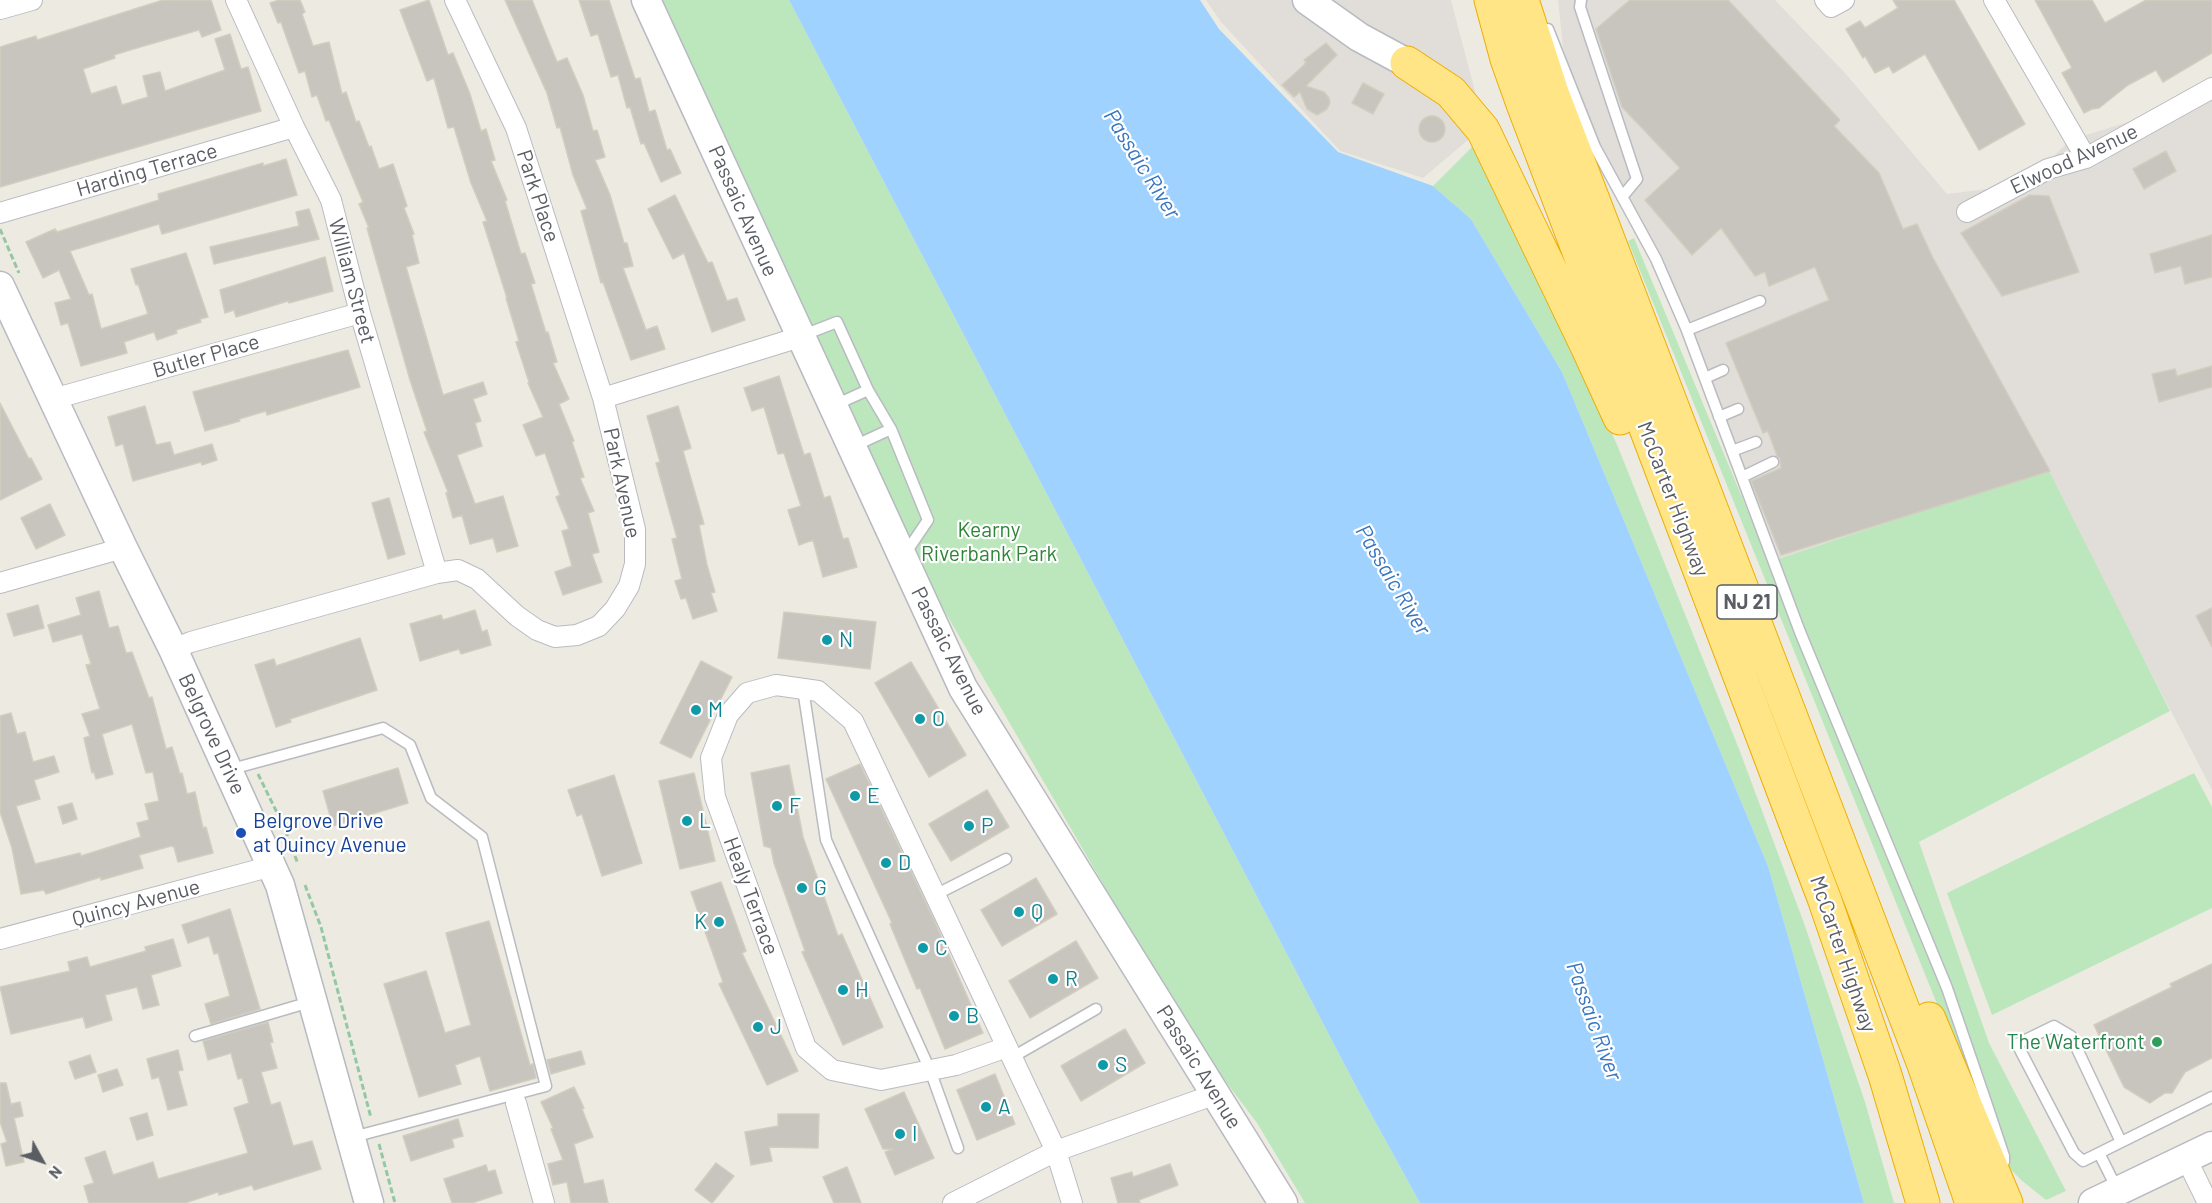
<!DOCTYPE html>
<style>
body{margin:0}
#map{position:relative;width:2212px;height:1203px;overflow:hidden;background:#edebe1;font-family:Barlow,sans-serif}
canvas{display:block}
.north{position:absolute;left:12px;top:1131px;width:60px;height:60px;-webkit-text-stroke:4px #fff;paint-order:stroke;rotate:130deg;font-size:16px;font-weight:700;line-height:24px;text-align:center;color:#5a5d63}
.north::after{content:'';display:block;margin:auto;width:21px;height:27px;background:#5a5d63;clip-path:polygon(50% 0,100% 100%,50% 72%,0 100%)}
</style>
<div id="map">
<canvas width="2212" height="1203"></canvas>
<div class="north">N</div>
</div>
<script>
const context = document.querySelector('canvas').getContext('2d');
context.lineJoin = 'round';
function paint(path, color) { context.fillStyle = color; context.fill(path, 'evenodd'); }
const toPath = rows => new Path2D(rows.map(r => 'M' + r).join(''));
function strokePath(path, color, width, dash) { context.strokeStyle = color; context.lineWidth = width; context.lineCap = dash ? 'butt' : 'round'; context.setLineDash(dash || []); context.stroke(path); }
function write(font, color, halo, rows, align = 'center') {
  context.font = font + ' Barlow,sans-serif'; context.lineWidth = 4.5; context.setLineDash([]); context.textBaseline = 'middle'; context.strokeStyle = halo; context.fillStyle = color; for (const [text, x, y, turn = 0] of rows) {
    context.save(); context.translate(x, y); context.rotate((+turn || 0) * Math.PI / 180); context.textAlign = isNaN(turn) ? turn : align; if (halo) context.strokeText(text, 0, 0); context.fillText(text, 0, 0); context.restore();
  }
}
const industrial = toPath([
 [1206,0,1451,0,1476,95,1487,124,1423,178,1340,151,1221,22],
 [1558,0,1775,0,1846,74,1947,194,2026,184,2070,140,2212,96,2212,790,2046,471,1777,559,1668,295,1607,174,1563,48]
]);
const green = toPath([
 [661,0,789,0,1360,1094,1420,1203,1305,1203,1257,1123,1192,1037,923,574,798,294],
 [1475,144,1539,269,1618,447,1739,749,1805,926,1865,1102,1894,1203,1864,1203,1768,866,1562,372,1471,219,1433,186],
 [1634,238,1769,562,2048,469,2170,711,1919,842,1989,1043,2066,1191,2046,1200,2021,1180,1999,1157,1628,241],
 [2194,773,2212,807,2212,908,1992,1015,1947,893]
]);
const water = toPath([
 [789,0,1200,0,1219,29,1338,152,1433,186,1471,219,1562,372,1768,866,1864,1203,1420,1203,1360,1094]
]);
const building = toPath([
 [163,0,211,0,221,30,202,37,199,30,140,47,114,55,115,58,83,69,91,94,116,86,122,105,148,97,143,76,160,72,165,91,225,70,215,39,230,34,241,69,248,67,261,111,0,187,0,47,36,36,37,40,163,0],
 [279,0,300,0,305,12,302,14,313,46,329,42,342,94,346,92,356,122,359,121,369,147,371,146,379,169,393,164,407,206,404,208,414,234,412,235,419,263,406,267,443,395,483,382,487,394,473,399,481,421,475,423,482,446,457,455,475,504,503,496,518,546,497,552,493,538,470,544,462,515,453,518,446,493,448,492,424,432,427,431,410,380,367,228,369,228,359,204,363,202,329,120,326,121,317,95,312,97,305,71,299,73,281,22,278,23,270,3,279,0],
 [429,0,448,55,453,53,470,94,481,131,486,129,495,160,491,161,507,200,505,201,521,254,525,253,535,283,531,284,546,333,548,332,557,362,553,363,569,399,559,404,574,441,572,442,584,477,580,478,594,511,588,513,599,552,592,554,602,582,563,595,555,572,572,566,562,531,569,529,556,497,560,495,545,453,536,456,523,425,543,417,528,383,529,382,516,342,519,341,506,298,507,298,483,222,487,221,471,183,454,127,448,128,434,78,427,81,400,10,429,0],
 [505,0,532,0,557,62,567,58,583,95,593,131,597,130,605,157,595,160,610,195,624,243,627,243,633,266,623,268,646,330,657,326,665,349,631,360,603,282,601,283,581,211,587,209,573,175,560,127,557,128,547,93,505,0],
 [579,0,609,0,635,79,640,78,649,112,655,110,667,150,670,149,681,173,661,182,644,143,641,144,630,107,627,108,618,75,611,77,598,34,591,36,579,0],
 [1630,0,1728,0,1840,120,1834,126,1879,173,1903,229,1917,224,1933,258,2050,471,1781,555,1751,481,1781,468,1780,459,1777,456,1768,431,1763,433,1726,343,1829,300,1815,267,1769,286,1765,272,1755,276,1721,228,1692,255,1645,200,1680,168,1622,107,1596,29,1630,0],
 [1893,0,1954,0,2025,124,1979,150,1925,54,1893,73,1889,66,1875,73,1865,56,1863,58,1846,29,1860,21,1865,28,1898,8,1893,0],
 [2035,0,2092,0,2105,23,2146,0,2212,0,2212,53,2163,82,2156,70,2128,85,2099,108,2092,109,2084,113,2062,73,2072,68,2035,0],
 [1326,43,1337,55,1306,86,1324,92,1329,98,1330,103,1327,109,1317,115,1307,109,1300,92,1294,97,1282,85,1304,65,1306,62,1304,60,1326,43],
 [1363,83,1384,94,1373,114,1352,103,1363,83],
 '1419 129a13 13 0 1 1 26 0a13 13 0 1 1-26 0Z',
 [2166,151,2176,171,2144,189,2133,169,2166,151],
 [286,159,297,195,162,234,159,224,70,251,89,295,92,294,101,329,148,314,138,284,136,285,131,269,186,253,208,317,200,319,201,322,176,330,177,333,157,340,154,332,124,342,127,353,81,366,68,323,61,325,55,303,71,299,59,270,43,278,26,242,55,229,57,232,159,200,158,194,263,163,263,166,286,159],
 [675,195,708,263,712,262,727,301,737,298,745,320,712,332,684,253,673,259,648,209,675,195],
 [2030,195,2049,196,2079,272,2002,296,1961,233,2030,195],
 [309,209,319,239,214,264,210,247,299,226,296,212,309,209],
 [2212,235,2212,277,2185,284,2181,266,2155,273,2150,254,2212,235],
 [325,257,333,291,289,303,288,301,236,317,234,310,225,313,220,290,325,257],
 [348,350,360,387,267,415,266,411,239,419,240,421,205,431,193,392,348,350],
 [2212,366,2212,387,2159,402,2152,374,2175,369,2177,376,2212,366],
 [779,376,804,455,810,453,824,498,830,496,843,539,848,538,857,567,823,577,813,540,799,545,788,510,801,506,784,453,778,454,764,407,752,411,744,388,779,376],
 [0,403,29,459,31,458,42,479,0,500,0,403],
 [145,406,156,445,170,442,174,455,212,444,217,460,202,465,201,462,133,481,123,444,116,446,108,417,145,406],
 [678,406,691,448,683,451,704,524,699,525,707,565,715,592,711,593,717,611,693,619,686,598,681,599,675,581,682,579,672,539,677,538,656,463,660,462,647,416,678,406],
 [389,498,405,554,388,559,372,503,389,498],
 [50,504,65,535,36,549,21,518,50,504],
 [99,591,109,628,118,626,126,653,132,652,149,698,152,697,166,749,172,747,180,774,182,773,187,794,195,792,203,828,206,827,213,853,178,862,174,847,171,846,139,855,143,868,101,880,101,877,46,894,44,890,21,894,12,848,0,812,0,716,11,713,17,734,25,732,33,762,54,756,59,772,34,780,40,799,16,806,35,864,80,853,81,856,141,837,137,823,149,820,145,804,159,801,153,772,146,773,132,724,102,734,113,774,96,779,94,772,92,773,84,738,90,736,82,714,100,709,86,665,91,664,82,634,53,642,48,625,81,615,76,598,99,591],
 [38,605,44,628,14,636,7,614,38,605],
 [2212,608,2212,647,2196,616,2212,608],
 [475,610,482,632,487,630,491,645,461,654,459,649,420,661,410,624,441,615,443,620,475,610],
 [784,612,876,622,870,669,778,658,784,612],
 [360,638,377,690,290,719,291,722,276,727,255,665,274,659,276,666,360,638],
 [701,661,732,677,691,758,660,743,701,661],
 [911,662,966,755,929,777,875,683,911,662],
 [860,764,935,922,983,1033,945,1049,920,988,917,989,890,924,892,923,826,779,860,764],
 [789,765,803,837,838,936,842,934,883,1027,843,1045,802,952,805,951,774,863,771,848,764,846,751,773,789,765],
 [398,768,408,803,333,826,323,791,398,768],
 [694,773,715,861,680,869,659,781,694,773],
 [614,775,642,863,602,876,582,814,577,816,568,790,614,775],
 [987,790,1009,827,951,861,929,824,987,790],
 [72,803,77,819,63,824,58,807,72,803],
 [1036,878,1057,914,1002,946,981,910,1036,878],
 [721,882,746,951,742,953,798,1071,767,1085,719,984,723,982,691,892,721,882],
 [230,909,260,1009,211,1024,205,1004,230,996,218,953,214,954,209,936,188,943,182,925,230,909],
 [489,921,530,1065,533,1064,536,1078,490,1091,480,1056,455,1065,461,1084,419,1097,384,984,426,971,445,1033,471,1025,446,933,489,921],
 [173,939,181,966,151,975,159,1005,143,1009,137,987,105,995,112,1020,86,1028,83,1017,11,1034,0,987,70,971,68,962,87,957,90,967,146,951,145,947,173,939],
 [1076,941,1098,978,1030,1018,1009,981,1076,941],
 [2212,964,2212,1058,2185,1072,2172,1093,2165,1093,2150,1103,2124,1087,2094,1025,2172,987,2170,984,2212,964],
 [268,1022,273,1042,270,1043,277,1068,261,1072,271,1105,280,1102,293,1146,312,1141,321,1169,254,1190,252,1185,219,1195,218,1192,185,1203,89,1203,84,1186,94,1183,85,1158,105,1151,113,1175,153,1162,158,1179,248,1153,234,1108,249,1103,242,1078,238,1079,231,1053,208,1060,203,1041,268,1022],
 [1125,1029,1145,1063,1081,1101,1061,1066,1125,1029],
 [178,1050,183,1070,178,1071,187,1105,168,1110,159,1077,152,1079,147,1059,178,1050],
 [581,1051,585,1064,551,1074,547,1060,581,1051],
 [90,1055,96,1072,75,1079,69,1062,90,1055],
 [117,1069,123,1085,103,1092,98,1075,117,1069],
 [995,1074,1015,1124,977,1140,957,1090,995,1074],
 [0,1083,6,1083,11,1104,20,1102,23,1116,14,1118,24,1162,6,1166,1,1144,7,1142,0,1122,0,1083],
 [574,1087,584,1108,582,1109,593,1137,574,1144,584,1184,603,1180,608,1203,571,1203,567,1182,553,1185,548,1164,563,1160,551,1129,553,1128,541,1102,574,1087],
 [904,1092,934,1158,895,1175,885,1152,893,1149,883,1149,865,1109,904,1092],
 [147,1113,153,1135,137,1140,130,1118,147,1113],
 [778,1114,819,1114,818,1148,769,1147,772,1161,751,1165,745,1132,778,1126,778,1114],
 [458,1119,463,1136,452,1139,454,1147,411,1161,403,1136,458,1119],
 [716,1163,734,1176,712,1203,695,1190,716,1163],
 [1170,1164,1178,1185,1139,1200,1140,1203,1118,1203,1111,1178,1132,1172,1133,1177,1170,1164],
 [486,1165,488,1172,495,1170,502,1193,472,1203,452,1203,444,1179,486,1165],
 [847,1167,861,1203,834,1203,823,1177,847,1167]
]);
const path = toPath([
 [0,229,19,273],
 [258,774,284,827,298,864],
 [305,885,321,927,371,1118],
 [379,1144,395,1203]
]);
const lane = toPath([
 [1581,0,1580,7,1637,179,1622,197],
 [1548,29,1595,147,1656,259,1686,328,1800,632,1947,988,1985,1099,2004,1156,2004,1162],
 [1687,330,1760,301],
 [801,336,837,322,868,390,835,405],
 [1705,378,1723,370],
 [868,390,891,429],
 [1719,417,1738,409],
 [852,447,891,429,928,520,905,554],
 [1732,451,1756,442],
 [1742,477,1773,462],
 [803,689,826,840,930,1070,958,1148],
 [228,770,383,728,410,745,431,798,482,837,546,1086,353,1137],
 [935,895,1006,859],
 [195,1036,310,1002],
 [1011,1058,1096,1009],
 [2121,1142,2071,1036,2054,1026,2017,1044,2074,1153,2083,1161,2212,1097],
 [2099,1153,2118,1191]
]);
const street = toPath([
 [236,0,294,127,331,200,360,313,437,573],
 [1825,0,1831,7,1844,0],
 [1994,0,2086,158],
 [0,9,32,0],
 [1967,212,2048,169,2086,158,2212,88],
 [0,213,294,127],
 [603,398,800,337],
 [53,399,360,313],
 [0,583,123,548],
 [173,649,191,642,437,573,458,570,477,579,517,616,537,630,555,637,577,635,599,626,615,609,629,586,635,564,635,529,603,398,516,128,455,0],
 [776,685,818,691,853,721,1007,1047,956,1065,881,1080,832,1070,806,1048,715,797,711,758,728,715,747,693,776,685],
 [0,939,272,866],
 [1007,1047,1056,1151,1072,1203],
 [516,1103,544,1203],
 [2186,1158,2208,1203],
 [953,1203,1056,1151,1216,1094]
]);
const secondary = toPath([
 [646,0,963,688,1283,1203],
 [1307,0,1359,37,1407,63],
 [0,286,123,548,173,649,280,885,369,1203],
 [2093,1203,2212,1146]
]);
const highway = toPath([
 [1491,0,1507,59,1523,104,1824,898,1885,1075,1923,1203],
 [1522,0,1552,93,1923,1062,1972,1203],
 [1407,63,1451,92,1483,130,1587,346,1620,418],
 [1929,1019,2006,1203]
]);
const markers = [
 [827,640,6,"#0f9aa8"],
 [696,710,6,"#0f9aa8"],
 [920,719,6,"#0f9aa8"],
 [855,796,6,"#0f9aa8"],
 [777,806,6,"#0f9aa8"],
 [687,821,6,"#0f9aa8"],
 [969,826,6,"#0f9aa8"],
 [241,833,6,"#1a4fb4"],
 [886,863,6,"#0f9aa8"],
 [802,888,6,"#0f9aa8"],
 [1019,912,6,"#0f9aa8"],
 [719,922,6,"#0f9aa8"],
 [923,948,6,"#0f9aa8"],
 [1053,979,6,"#0f9aa8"],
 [843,990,6,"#0f9aa8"],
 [954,1016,6,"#0f9aa8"],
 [758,1027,6,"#0f9aa8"],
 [2157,1042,6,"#2e9e5b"],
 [1103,1065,6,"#0f9aa8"],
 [986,1107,6,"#0f9aa8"],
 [900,1134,6,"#0f9aa8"]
];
const shields = [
 [1747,602,60]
];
const shieldNames = [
 ["NJ 21",1747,602]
];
const streetNames = [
 ["Elwood Avenue",2074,159,-25],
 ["Harding Terrace",147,170,-16],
 ["Park Place",538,196,72],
 ["Passaic Avenue",743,211,66],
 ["William Street",352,281,75],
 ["Butler Place",206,356,-16],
 ["Park Avenue",622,483,78],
 ["McCarter Highway",1673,499,69],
 ["Passaic Avenue",949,651,63],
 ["Belgrove Drive",212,734,65],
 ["Healy Terrace",751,896,70],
 ["Quincy Avenue",136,903,-15],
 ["McCarter Highway",1843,954,71],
 ["Passaic Avenue",1199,1067,58]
];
const parkNames = [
 ["Kearny",989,530],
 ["Riverbank Park",989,554]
];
const cultureNames = [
 ["N",839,640],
 ["M",708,710],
 ["O",932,719],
 ["E",867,796],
 ["F",789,806],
 ["L",699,821],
 ["P",981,826],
 ["D",898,863],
 ["G",814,888],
 ["Q",1031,912],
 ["K",707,922,"right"],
 ["C",935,948],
 ["R",1065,979],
 ["H",855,990],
 ["B",966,1016],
 ["J",770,1027],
 ["S",1115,1065],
 ["A",998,1107],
 ["I",912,1134]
];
const transitNames = [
 ["Belgrove Drive",253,821],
 ["at Quincy Avenue",253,845]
];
const leisureNames = [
 ["The Waterfront",2145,1042]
];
const waterNames = [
 ["Passaic River",1142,164,58],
 ["Passaic River",1393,580,59],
 ["Passaic River",1594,1021,70]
];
paint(industrial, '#e1ded9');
paint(green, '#bce7bd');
paint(water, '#9fd2ff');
paint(building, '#c8c5be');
strokePath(building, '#d2cdbf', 1.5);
strokePath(lane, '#b9bbc1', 13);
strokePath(street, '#b9bbc1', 22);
strokePath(secondary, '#b7bac1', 31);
strokePath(highway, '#eead00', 35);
strokePath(path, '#94c8a5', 3, [6, 3]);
strokePath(lane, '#fff', 10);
strokePath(street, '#fff', 20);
strokePath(secondary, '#fff', 28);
strokePath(highway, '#ffe586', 33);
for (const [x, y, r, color] of markers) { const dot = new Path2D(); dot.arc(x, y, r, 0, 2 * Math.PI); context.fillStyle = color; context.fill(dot); strokePath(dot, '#fff', 2); }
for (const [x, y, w] of shields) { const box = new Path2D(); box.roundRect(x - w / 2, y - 17, w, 34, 4.5); context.fillStyle = '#fff'; context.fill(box); strokePath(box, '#5a5d63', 1.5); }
write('bold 20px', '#5a5d63', null, shieldNames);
write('21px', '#5a5d63', '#fff', streetNames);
write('21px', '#2f8437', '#fff', parkNames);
write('21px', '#0d838f', '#fff', cultureNames, 'left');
write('21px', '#164399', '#fff', transitNames, 'left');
write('21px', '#27864d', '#fff', leisureNames, 'right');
write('italic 22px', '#3a76bf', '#fff', waterNames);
</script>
